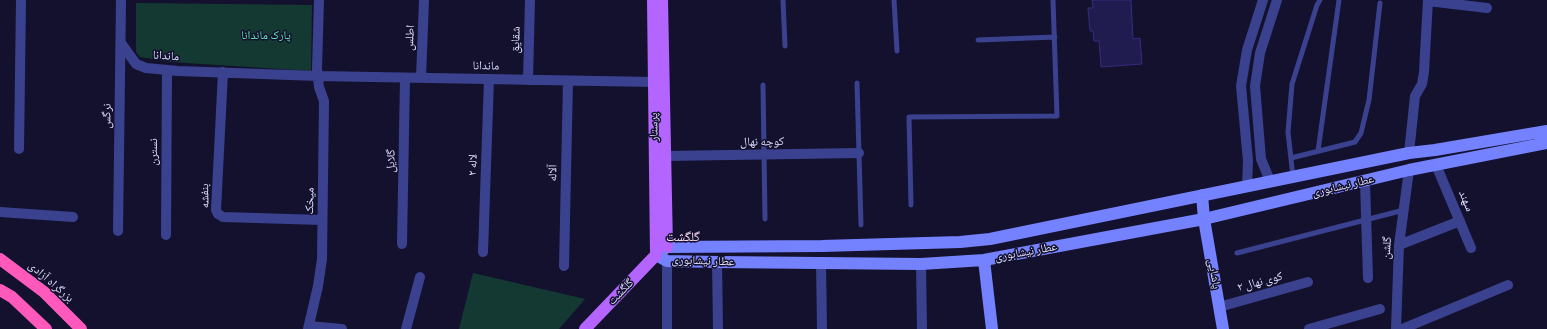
<!DOCTYPE html>
<meta charset="utf-8">
<style>
body{margin:0}
canvas{display:block;background:#13112e}
</style>
<canvas width="1547" height="329"></canvas>
<script>
const context = document.querySelector('canvas').getContext('2d');
context.lineJoin = 'round';
function paint(path, color) { context.fillStyle = color; context.fill(path, 'evenodd'); }
const toPath = rows => new Path2D(rows.map(r => 'M' + r).join(''));
function strokePath(path, color, width, dash) { context.strokeStyle = color; context.lineWidth = width; context.lineCap = dash ? 'butt' : 'round'; context.setLineDash(dash || []); context.stroke(path); }
function write(font, color, halo, rows, align = 'center') {
  context.font = font + ' Manrope,"Noto Naskh Arabic",sans-serif'; context.lineWidth = 3; context.setLineDash([]); context.textBaseline = 'middle'; context.strokeStyle = halo; context.fillStyle = color; for (const [text, x, y, turn = 0] of rows) {
    context.save(); context.translate(x, y); context.rotate((+turn || 0) * Math.PI / 180); context.textAlign = isNaN(turn) ? turn : align; if (halo) context.strokeText(text, 0, 0); context.fillText(text, 0, 0); context.restore();
  }
}
const green = toPath([
 [136,3,312,5,311,71,172,62,140,57,136,52],
 [473,273,585,299,559,329,459,329]
]);
const building = toPath([
 [1092,0,1131,0,1133,39,1140,38,1142,64,1101,67,1099,41,1094,41,1093,31,1090,31,1088,8,1093,8,1092,0]
]);
const lane = toPath([
 [783,0,785,46],
 [894,0,897,51],
 [978,40,1055,37],
 [857,83,861,225],
 [763,85,765,219],
 [1318,151,1339,0],
 [1291,158,1355,142,1361,133,1369,100,1380,3],
 [1293,177,1288,132,1292,84,1317,5,1320,0],
 [911,205,909,117,1057,116,1053,0],
 [1237,253,1404,210]
]);
const street = toPath([
 [1428,1,1487,8],
 [121,43,136,64,146,68,178,71,318,76,654,82],
 [223,72,216,210,218,214,223,217,322,220],
 [421,78,424,0],
 [528,80,530,0],
 [19,149,21,0],
 [1409,153,1415,96,1422,84,1424,72,1428,0],
 [665,156,859,153],
 [1436,165,1471,248],
 [1270,181,1261,159,1255,86,1260,53,1277,0],
 [1365,182,1368,278],
 [1247,186,1248,161,1241,86,1247,50,1263,0],
 [0,212,73,217],
 [118,231,121,0],
 [166,235,167,70],
 [402,244,405,78],
 [1399,245,1460,221],
 [483,252,489,79],
 [667,261,667,329],
 [717,262,718,329],
 [821,263,822,329],
 [921,264,922,329],
 [564,266,568,81],
 [1219,307,1308,282],
 [309,326,342,329],
 [308,329,318,286,322,259,324,101,319,87,317,69,319,0],
 [406,329,420,277],
 [1309,329,1380,309],
 [1396,329,1399,245,1409,170],
 [1402,329,1508,285]
]);
const secondary = toPath([
 [1547,131,1435,150,1409,153,990,239,960,242,822,246,667,247,656,255,667,261,717,262,921,264,984,260,1204,219,1409,170,1547,143],
 [1202,195,1204,219,1223,329],
 [984,260,992,329]
]);
const primary = toPath([
 [662,0,667,247],
 [585,329,656,255,653,0]
]);
const highway = toPath([
 [0,259,44,292,81,329],
 [0,290,12,297,46,329]
]);
const parkNames = [
 ["پارک ماندانا",266,36]
];
const streetNames = [
 ["اطلس",410,38,-87],
 ["شقایق",516,40,-89],
 ["ماندانا",166,56,4],
 ["ماندانا",486,66,1],
 ["نرگس",107,116,-89],
 ["پرستار",654,127,-91],
 ["کوچه نهال",762,142,-1],
 ["نسترن",154,152,-90],
 ["گلایل",391,161,-89],
 ["لاله ۲",473,165,-88],
 ["آلاله",553,173,-89],
 ["عطار نیشابوری",1343,186,-13],
 ["بنفشه",205,196,-91],
 ["میخک",310,201,-89],
 ["سهند",1466,201,67],
 ["گلشن",1387,248,-86],
 ["عطار نیشابوری",1026,252,-10],
 ["عطار نیشابوری",703,261,2],
 ["پاشایی",1214,274,80],
 ["بزرگراه آزادی",51,282,41],
 ["کوی نهال ۲",1260,282,-15],
 ["گلگشت",621,292,-46]
];
const neighbourhoodNames = [
 ["گلگشت",683,237]
];
paint(green, '#143933');
paint(building, '#211c50');
strokePath(building, '#342d7d', 1);
strokePath(lane, '#3a418f', 5);
strokePath(street, '#3a418f', 10);
strokePath(secondary, '#7582ff', 12);
strokePath(primary, '#b465ff', 12);
strokePath(highway, '#ff59bc', 12);
write('12px', '#63e6b6', '#13112e', parkNames);
write('12px', '#dedeff', '#13112e', streetNames);
write('13px', '#ffe0f7', '#13112e', neighbourhoodNames);
</script>
